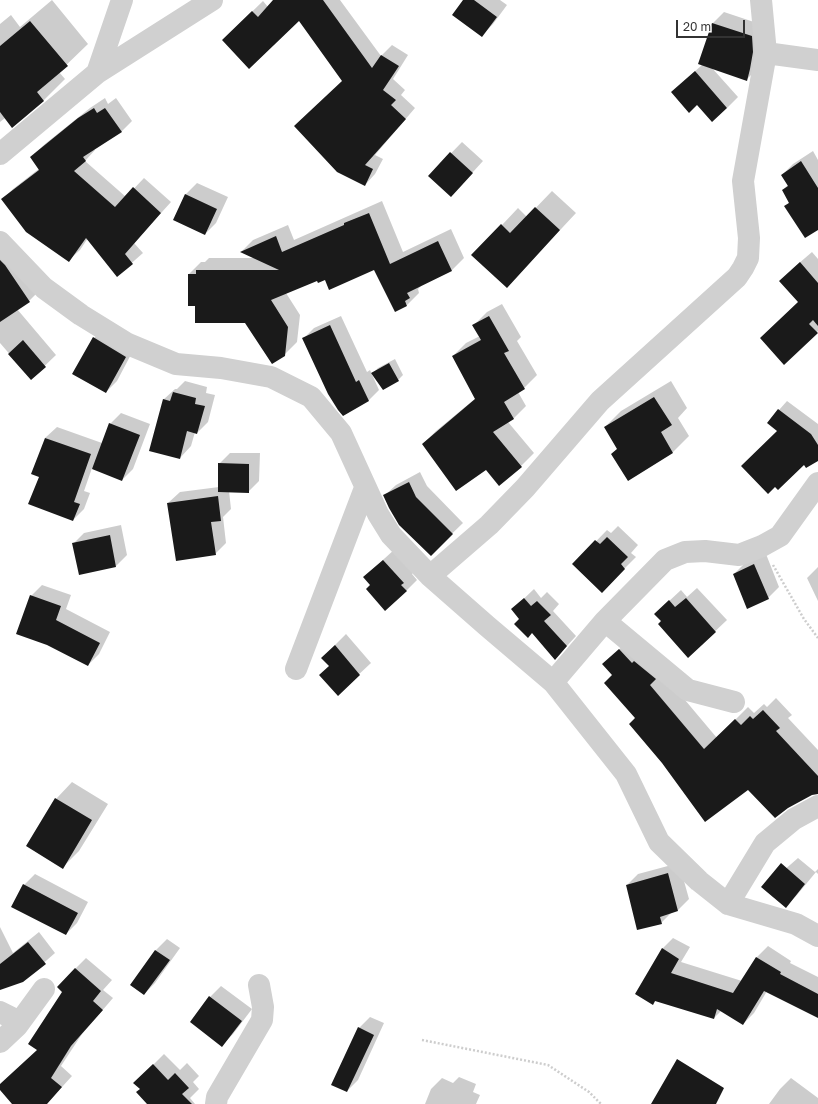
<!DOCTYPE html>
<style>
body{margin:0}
#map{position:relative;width:818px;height:1104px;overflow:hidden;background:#fff;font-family:"Golos Text",sans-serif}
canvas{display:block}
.scale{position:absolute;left:676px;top:20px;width:69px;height:18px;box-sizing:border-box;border:2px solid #333;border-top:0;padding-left:5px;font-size:12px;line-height:14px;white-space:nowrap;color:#333;-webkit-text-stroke:3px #fff;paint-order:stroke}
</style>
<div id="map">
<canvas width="818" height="1104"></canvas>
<div class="scale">20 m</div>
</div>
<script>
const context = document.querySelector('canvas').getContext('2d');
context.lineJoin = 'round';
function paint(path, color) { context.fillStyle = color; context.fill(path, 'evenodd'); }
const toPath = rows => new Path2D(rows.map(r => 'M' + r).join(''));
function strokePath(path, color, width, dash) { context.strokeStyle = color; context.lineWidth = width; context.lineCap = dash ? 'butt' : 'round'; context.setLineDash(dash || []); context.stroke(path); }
const shadow = toPath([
 [52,0,88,44,59,72,65,79,44,100,12,126,5,118,0,122,0,24,11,15,20,27],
 [274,0,340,0,381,56,392,45,408,55,393,79,405,90,401,95,415,108,375,155,383,159,375,174,365,185,343,80,299,20,223,40,263,1,268,7],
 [464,0,500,0,507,5,493,24,482,35],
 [724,12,763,25,757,69,746,80,712,68,738,97,727,108,684,81,702,65,713,23],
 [105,98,108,104,116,98,132,121,121,132,94,149,95,150,85,161,126,197,144,178,171,202,134,243,143,253,118,275,88,238,80,250,69,260,3,199,13,189,40,168,34,154,45,144,90,108],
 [462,142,483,161,462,184,430,175],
 [813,151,818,160,818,229,786,206,790,201,783,190,788,185,782,175,793,164],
 [197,183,228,197,216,223,205,234,174,220,186,194],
 [552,191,576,213,507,287,502,225,518,208,527,217],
 [382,201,403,252,451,229,464,258,452,270,422,285,418,289,419,293,407,305,374,269,318,280,286,293,300,315,297,342,284,355,246,322,196,305,189,274,201,262,205,262,209,258,255,258,241,252,253,240,288,225,294,240],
 [0,239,40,290,29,301,17,309,56,355,31,379,0,343],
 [812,252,818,259,818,331,784,363,799,302,791,270],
 [502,304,521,337,517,341,537,375,524,388,518,392,526,406,513,419,508,422,534,453,521,466,486,469,423,444,436,431,476,398,453,356,466,343,480,336,474,325,487,312],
 [341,316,367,372,370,370,379,390,369,400,344,415,303,339,314,328],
 [105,327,136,345,117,381,106,392,94,338],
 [395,359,403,375,398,380,372,374,378,368],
 [185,381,207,387,206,393,215,395,208,422,197,433,195,432,191,446,180,458,163,400,175,389,177,389],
 [671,381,687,408,678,418,689,436,673,452,628,480,612,454,618,448,605,427,621,411],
 [787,401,818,424,818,449,779,431,779,410],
 [121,413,150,424,133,469,122,480,92,468,84,491,90,493,84,509,73,520,40,476,45,438,57,427,102,443,110,424],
 [230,453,260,453,259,481,248,492,229,491,231,509,223,517,226,543,215,554,168,503,180,492,219,487,219,464],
 [420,472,427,486,463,523,431,554,384,496,396,485],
 [121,525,127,555,116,566,73,544,84,533],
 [618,526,638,545,631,553,636,557,602,591,574,564,607,530,611,533],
 [395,549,414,572,412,574,417,580,406,591,371,585,364,577],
 [766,554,779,587,768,598,734,574,745,563],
 [818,567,818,601,807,578],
 [42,585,71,595,66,609,110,632,99,654,88,665,31,596],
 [697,588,727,620,689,656,662,621,667,603,681,590,687,597],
 [534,589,541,598,547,592,559,604,553,611,576,636,555,659,513,609],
 [346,634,371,663,338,694,330,666,333,647],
 [632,637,717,738,748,707,754,713,764,704,767,707,776,698,792,715,788,718,818,750,818,793,748,789,636,718,613,675,604,664],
 [72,782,108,804,79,851,63,867,56,799],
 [798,858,815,872,818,869,818,874,816,872,797,895,786,906,775,878],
 [679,863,689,899,678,910,672,912,661,923,627,885,638,874],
 [35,874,88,902,77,923,66,934,24,885],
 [0,927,13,953,39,932,55,953,23,981,0,989],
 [673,938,690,947,681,962,742,981,757,957,768,946,791,961,790,963,818,977,818,1017,767,991,754,1013,743,1024,721,1011,714,1018,656,1000,653,1004,662,949],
 [167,939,180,948,155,983,144,994,132,984,156,950],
 [86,958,112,980,103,990,113,998,82,1034,61,1066,72,1076,52,1098,46,1104,14,1104,0,1089,0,1085,38,1050,63,991,75,969],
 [221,986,252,1009,233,1034,222,1045,210,997],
 [370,1017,384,1023,358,1080,347,1091,359,1028],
 [164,1054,180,1070,187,1063,199,1076,193,1082,199,1089,190,1098,195,1104,149,1104,141,1089,135,1083],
 [459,1077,476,1084,473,1092,480,1095,476,1104,425,1104,431,1089,442,1078,453,1083],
 [791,1078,818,1098,818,1104,769,1104,780,1089]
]);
const building = toPath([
 [273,0,323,0,372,68,381,55,399,66,383,90,396,100,391,105,406,119,365,165,373,169,365,186,337,172,294,126,342,81,299,21,249,69,222,40,252,11,258,17],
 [463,0,474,0,497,17,482,37,452,15],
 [30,21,68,66,37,92,44,101,12,128,0,112,0,46],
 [712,23,752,36,753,52,750,69,747,81,698,64],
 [695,71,727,108,712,122,697,105,689,113,671,92],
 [94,108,97,113,105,108,122,132,83,157,86,161,74,171,115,207,133,187,161,213,125,254,133,264,117,277,86,238,69,262,26,232,1,199,39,170,30,157,78,118],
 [450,152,473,173,451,197,428,176],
 [801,161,818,188,818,230,805,238,784,206,789,203,782,190,788,186,781,175],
 [185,194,217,209,205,235,173,220],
 [535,207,560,230,507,288,471,255,501,224,510,233],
 [369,213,390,264,438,241,452,271,407,293,410,298,405,301,407,306,395,312,374,270,329,290,325,280,318,283,317,281,271,300,288,327,285,356,272,364,245,323,195,323,195,306,188,306,188,274,196,274,196,270,279,270,240,252,276,236,282,252,344,225,344,223],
 [0,260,5,265,30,302,0,322],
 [800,262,818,283,818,326,813,320,809,324,818,333,784,365,760,338,798,302,779,281],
 [489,316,509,351,504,353,525,389,504,402,514,419,493,432,522,467,499,486,486,470,456,491,422,444,475,399,452,356,481,340,472,325],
 [330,325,356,382,359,380,369,401,343,416,338,410,328,394,302,338],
 [93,337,126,357,106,393,72,374],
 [23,340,46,367,31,380,8,354],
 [389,363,399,381,383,390,371,373],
 [173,392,196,398,195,404,205,406,197,434,187,431,180,459,149,451,163,399,170,401],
 [654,397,672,425,661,432,673,453,628,481,611,454,617,449,604,427],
 [778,409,811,434,818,445,818,461,806,468,804,465,778,490,775,487,768,494,741,466,777,431,767,423],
 [109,423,140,435,122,481,92,469],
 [45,438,91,454,74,502,80,504,73,521,28,504,39,477,31,474],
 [218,463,249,464,249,493,218,492],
 [409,482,416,497,453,534,431,556,399,525,389,508,383,495],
 [218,496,221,521,211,522,216,555,176,561,167,503],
 [110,535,116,567,79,575,72,543],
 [607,537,628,557,621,564,625,569,602,593,572,564,595,540,600,544],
 [383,560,404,583,401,585,407,591,385,611,366,589,370,585,363,577],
 [754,564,769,599,747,609,733,574],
 [30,595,61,606,56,620,100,643,88,666,47,645,16,634],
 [524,598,531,606,537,601,551,615,544,621,567,646,555,660,532,633,528,638,514,624,519,619,511,609],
 [686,598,716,632,688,658,658,624,661,621,654,614,669,600,675,607],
 [335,645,360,675,338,696,319,675,329,666,321,658],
 [619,649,632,663,634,661,656,679,650,685,704,749,735,719,741,725,750,716,753,719,763,710,780,728,776,731,818,776,818,794,812,795,788,808,775,818,748,790,705,822,662,763,629,724,635,718,604,683,612,675,602,664],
 [55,798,92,820,63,869,26,846],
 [781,863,805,884,786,908,761,887],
 [668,873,678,911,660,917,662,924,637,930,626,885],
 [23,884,78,913,66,935,11,907],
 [28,942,46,964,23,982,0,990,0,964],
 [662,948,679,959,671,973,733,993,756,957,781,972,780,974,818,994,818,1018,764,991,743,1025,717,1009,714,1019,655,1001,653,1005,635,994],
 [155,950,170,960,144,995,130,985],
 [75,968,101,991,93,1001,103,1010,71,1046,51,1078,62,1087,47,1104,12,1104,0,1090,0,1084,37,1050,28,1044,62,992,57,987],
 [209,996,242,1021,222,1047,190,1022],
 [358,1027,374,1035,347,1092,331,1085],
 [677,1059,724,1088,716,1104,651,1104],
 [153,1064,168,1080,175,1073,189,1088,182,1094,192,1104,147,1104,136,1092,140,1089,133,1083]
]);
const path = toPath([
 [773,565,804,619,818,638],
 [422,1040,548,1065,589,1092,601,1104]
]);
const minor = toPath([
 [766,53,818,60],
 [97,73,122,0],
 [0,154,97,73,212,0],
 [0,242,44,288,81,315,128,344,176,364,221,368,271,377,311,397,341,433,378,514,391,535,430,576,487,626,553,682,626,774,659,842,699,881,728,904,796,924,818,936],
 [430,576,489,525,525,488,600,401,737,277,743,268,748,258,749,238,743,181,766,53,761,0],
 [605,621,688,690,734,702],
 [296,669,365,488],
 [553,682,605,621,665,560,685,552,705,551,739,555,762,546,780,536,818,483],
 [728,904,765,843,794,819,818,806],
 [0,1012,20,1022],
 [0,1042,17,1026,44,989],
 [216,1104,217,1097,262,1020,263,1007,259,985]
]);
paint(shadow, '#0003');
paint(building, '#1a1a1a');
strokePath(path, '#cdcdcd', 2.5, [2, 2]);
strokePath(minor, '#d0d0d0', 22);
</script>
